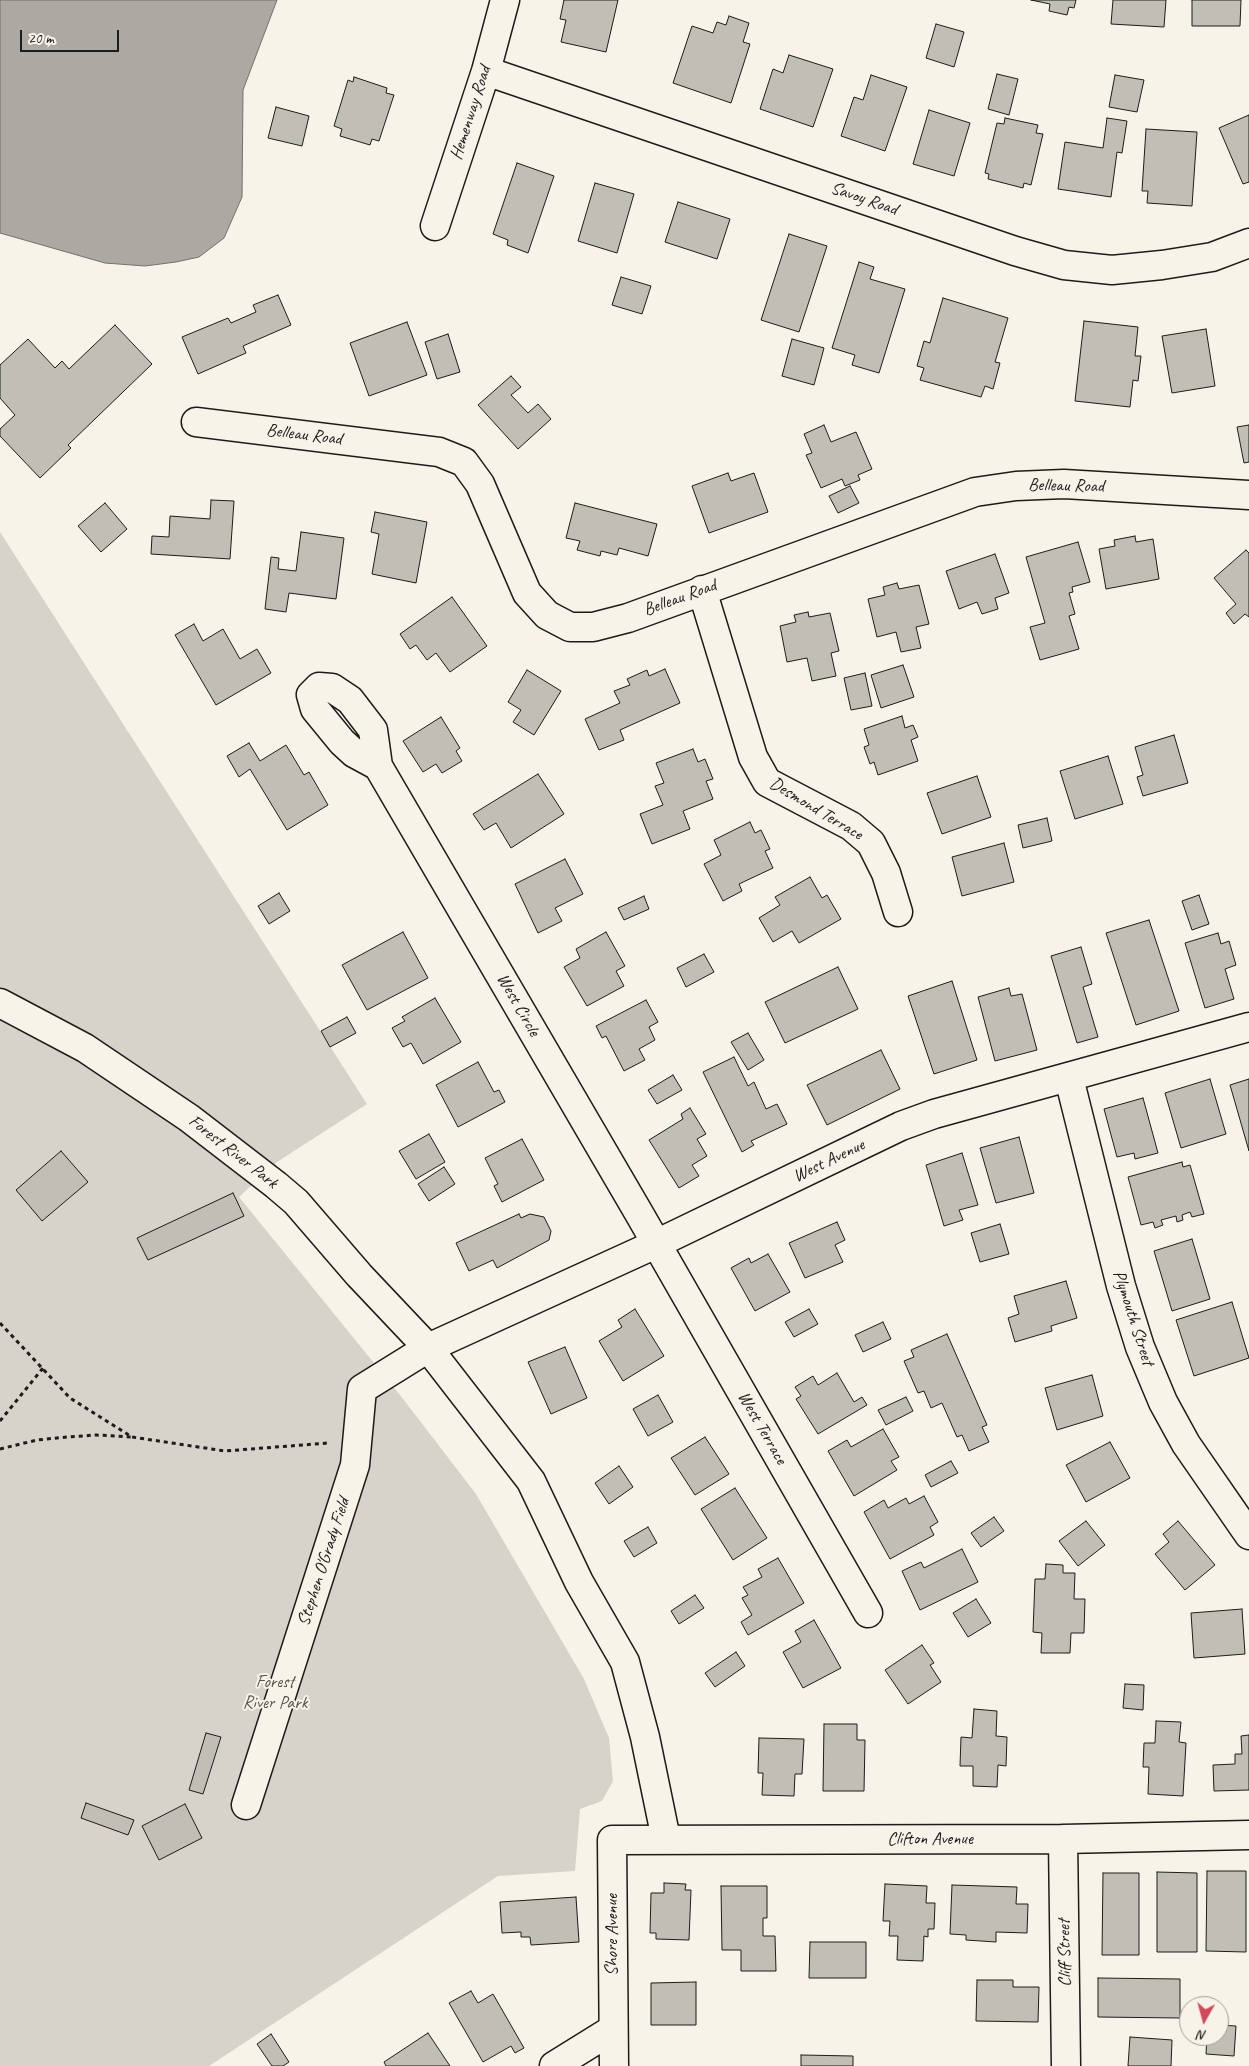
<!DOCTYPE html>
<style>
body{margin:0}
#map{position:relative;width:1249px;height:2066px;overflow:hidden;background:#f7f3e8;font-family:Caveat,sans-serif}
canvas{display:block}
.north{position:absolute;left:1179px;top:1996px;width:50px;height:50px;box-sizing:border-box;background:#f7f3e8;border:1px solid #9f9d96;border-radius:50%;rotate:187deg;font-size:14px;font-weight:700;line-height:20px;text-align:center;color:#1c1c1c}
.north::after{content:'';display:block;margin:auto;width:18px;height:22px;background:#d1495b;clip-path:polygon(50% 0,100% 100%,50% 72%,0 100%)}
.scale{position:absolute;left:20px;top:30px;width:99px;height:22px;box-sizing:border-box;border:2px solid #1c1c1c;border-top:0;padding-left:6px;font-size:15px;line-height:18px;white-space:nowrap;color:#1c1c1c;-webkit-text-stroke:4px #f7f3e8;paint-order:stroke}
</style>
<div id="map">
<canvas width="1249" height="2066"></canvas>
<div class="north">N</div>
<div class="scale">20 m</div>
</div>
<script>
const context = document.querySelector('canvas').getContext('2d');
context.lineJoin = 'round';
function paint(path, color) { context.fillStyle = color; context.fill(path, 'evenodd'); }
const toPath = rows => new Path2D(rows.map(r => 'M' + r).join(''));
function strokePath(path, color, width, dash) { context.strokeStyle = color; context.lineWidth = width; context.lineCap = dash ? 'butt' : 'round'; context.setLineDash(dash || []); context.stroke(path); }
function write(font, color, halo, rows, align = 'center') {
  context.font = font + ' Caveat,sans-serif'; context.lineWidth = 4; context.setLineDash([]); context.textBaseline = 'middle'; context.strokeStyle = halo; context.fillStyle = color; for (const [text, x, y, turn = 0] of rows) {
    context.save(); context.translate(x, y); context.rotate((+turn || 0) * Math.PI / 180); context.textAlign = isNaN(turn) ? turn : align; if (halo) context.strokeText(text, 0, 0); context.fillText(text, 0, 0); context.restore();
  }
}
const green = toPath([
 [0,532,367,1104,277,1162,239,1197,400,1395,476,1494,584,1679,609,1738,613,1781,602,1801,580,1809,575,1871,498,1876,209,2066,0,2066]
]);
const water = toPath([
 [0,0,277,0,243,90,242,197,224,238,199,257,176,262,145,266,105,263,0,233,0,0]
]);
const building = toPath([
 [564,0,618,0,606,52,561,42,566,20,560,19,564,0],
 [1031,0,1076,0,1074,8,1069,7,1067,15,1049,11,1050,4,1031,0],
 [1113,0,1166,0,1164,27,1111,24,1113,0],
 [1192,0,1241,0,1240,26,1192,26,1192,0],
 [729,16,749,23,743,42,750,44,731,103,673,83,692,26,713,33,717,22,726,25,729,16],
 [936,24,964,32,954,67,926,58,936,24],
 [789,55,833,69,813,127,760,109,773,69,783,73,789,55],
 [997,74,1018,79,1009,115,988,109,997,74],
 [871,75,907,87,885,151,841,136,854,97,863,100,871,75],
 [1115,75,1144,80,1137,112,1109,107,1115,75],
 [354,77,387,88,386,93,394,95,379,141,372,139,370,145,340,136,342,129,334,126,348,80,353,82,354,77],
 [276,107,309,116,302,146,268,138,276,107],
 [929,110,970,123,954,176,913,164,929,110],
 [1249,115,1249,182,1243,184,1219,128,1249,115],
 [1005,118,1038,125,1036,133,1043,134,1031,185,1024,183,1023,188,988,179,989,174,985,173,997,123,1004,124,1005,118],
 [1107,118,1127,121,1122,153,1117,152,1111,197,1058,189,1065,142,1103,148,1107,118],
 [1146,129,1197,132,1192,206,1147,203,1148,191,1142,191,1146,129],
 [517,163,554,176,528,253,507,245,508,240,493,234,517,163],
 [595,183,634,194,617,253,578,241,595,183],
 [678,202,730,219,717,259,665,242,678,202],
 [789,234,827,246,799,332,761,320,789,234],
 [859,262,874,267,870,279,905,289,879,373,852,365,855,355,832,348,859,262],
 [621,277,651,286,642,314,612,305,621,277],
 [278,295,291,325,243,346,246,353,198,374,182,337,228,318,231,323,256,312,253,305,278,295],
 [943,298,1008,318,995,362,1000,363,993,389,985,386,981,397,920,380,924,368,917,366,924,341,930,343,943,298],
 [1084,321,1138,327,1135,356,1141,356,1138,381,1133,380,1130,407,1075,401,1084,321],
 [407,322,427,375,369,396,350,343,407,322],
 [115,325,152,364,68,445,71,448,40,478,0,436,0,429,15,415,0,398,0,365,28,339,55,368,62,361,69,369,115,325],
 [1206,329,1215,386,1172,393,1162,336,1206,329],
 [448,334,460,372,437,379,425,342,448,334],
 [792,339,824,348,814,385,782,376,792,339],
 [511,376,521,387,511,395,528,413,538,404,551,419,518,449,478,405,511,376],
 [824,425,831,442,856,432,872,469,858,475,860,480,845,486,842,479,821,488,806,455,812,453,804,434,824,425],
 [1249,425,1249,462,1244,463,1237,427,1249,425],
 [728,473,731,481,754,473,768,512,709,533,692,486,728,473],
 [850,486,859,503,838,513,829,496,850,486],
 [211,500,234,501,230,559,151,554,152,536,169,537,170,516,210,519,211,500],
 [105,503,127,529,101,552,78,526,105,503],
 [575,503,657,524,648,556,619,548,617,555,601,551,600,556,577,550,580,541,566,538,575,503],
 [375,512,427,522,416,583,372,574,379,534,371,532,375,512],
 [301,532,344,538,336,599,289,593,286,612,265,609,271,557,279,558,278,569,296,571,301,532],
 [1135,536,1136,542,1153,539,1159,579,1106,589,1099,549,1115,546,1114,540,1135,536],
 [1078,542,1090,582,1072,587,1073,592,1069,593,1075,614,1069,616,1079,649,1040,660,1030,627,1045,623,1026,557,1078,542],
 [1246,550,1249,553,1249,617,1245,614,1234,624,1226,613,1236,604,1214,578,1246,550],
 [995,554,1009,593,995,598,998,609,982,614,977,602,959,609,946,571,995,554],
 [897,583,899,589,919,585,929,624,916,627,921,648,901,652,896,632,877,637,868,599,885,595,883,587,897,583],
 [452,597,487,646,450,672,436,653,427,660,416,645,410,649,400,634,452,597],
 [808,612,809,617,830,613,839,651,831,653,836,676,812,681,807,658,787,662,780,626,796,622,794,615,808,612],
 [194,624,203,641,223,629,240,659,257,649,271,673,216,705,175,635,194,624],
 [903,665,914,697,881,708,871,675,903,665],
 [665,669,680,703,620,730,624,740,599,750,585,719,620,703,614,691,630,685,627,679,647,670,649,676,665,669],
 [527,670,561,691,534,735,513,722,521,710,508,702,527,670],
 [865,673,872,706,851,710,844,678,865,673],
 [902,716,905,728,913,725,918,737,911,740,918,761,878,775,874,762,870,764,864,747,869,745,864,729,902,716],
 [441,717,460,748,456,751,462,761,442,773,436,764,423,772,403,741,441,717],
 [1174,735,1188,783,1143,796,1137,777,1143,775,1135,747,1174,735],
 [249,743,260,761,286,745,304,775,309,772,328,805,287,830,250,769,239,777,227,756,249,743],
 [693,749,698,762,705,759,713,779,706,781,713,799,683,811,690,829,652,844,640,814,663,805,655,786,664,783,656,763,693,749],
 [1108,756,1123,804,1075,819,1060,771,1108,756],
 [538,774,564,814,511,848,496,823,484,830,473,814,538,774],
 [977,776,991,817,942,834,927,793,977,776],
 [1047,818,1052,841,1023,848,1018,825,1047,818],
 [750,822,755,833,761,830,770,849,765,851,773,868,739,884,742,891,723,901,704,864,721,855,714,840,750,822],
 [1004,843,1014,882,962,896,952,857,1004,843],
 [565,859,583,894,555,908,562,921,538,933,515,884,565,859],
 [810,877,822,898,827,895,841,919,799,943,792,931,773,942,759,918,780,905,775,897,810,877],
 [279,893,290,911,269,924,258,906,279,893],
 [1199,895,1209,924,1192,930,1182,901,1199,895],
 [644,896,649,909,624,920,618,908,644,896],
 [1149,920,1179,1011,1136,1025,1106,933,1149,920],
 [403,932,428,978,367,1010,342,965,403,932],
 [606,932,625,966,616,971,624,986,587,1006,564,967,580,958,576,949,606,932],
 [1218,933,1221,944,1229,941,1236,965,1225,969,1234,999,1205,1008,1185,943,1218,933],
 [1081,947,1092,984,1083,987,1098,1037,1077,1043,1051,956,1081,947],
 [704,954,714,972,686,987,677,968,704,954],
 [838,967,858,1009,785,1043,765,1002,838,967],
 [952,981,977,1060,934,1074,908,996,952,981],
 [1009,988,1011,996,1022,994,1037,1050,995,1061,978,997,1009,988],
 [435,998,461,1042,423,1064,411,1043,403,1047,392,1028,405,1021,402,1017,435,998],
 [646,1000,658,1022,649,1027,655,1040,639,1049,645,1060,624,1071,606,1036,602,1038,596,1026,646,1000],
 [347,1017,356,1033,330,1047,321,1031,347,1017],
 [748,1033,764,1060,748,1070,731,1042,748,1033],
 [881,1050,900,1089,827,1125,807,1085,881,1050],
 [734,1057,748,1086,754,1082,766,1109,777,1104,787,1124,751,1141,754,1145,742,1152,703,1072,734,1057],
 [478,1062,494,1092,499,1090,505,1102,458,1127,436,1085,478,1062],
 [673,1075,682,1090,657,1104,648,1090,673,1075],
 [1210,1079,1226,1134,1181,1148,1165,1093,1210,1079],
 [1249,1079,1249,1151,1230,1085,1249,1079],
 [1143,1098,1158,1153,1135,1159,1134,1153,1117,1157,1104,1109,1143,1098],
 [690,1108,706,1134,697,1139,707,1156,692,1165,699,1176,679,1188,649,1140,683,1119,681,1114,690,1108],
 [429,1134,445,1162,416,1179,399,1151,429,1134],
 [1019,1137,1034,1193,996,1203,980,1148,1019,1137],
 [522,1139,544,1180,502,1202,494,1186,498,1184,485,1158,522,1139],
 [61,1151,88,1182,42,1221,16,1190,61,1151],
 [962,1153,978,1205,959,1210,963,1220,944,1226,926,1165,962,1153],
 [1182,1162,1183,1167,1190,1165,1204,1214,1192,1217,1190,1212,1182,1215,1183,1220,1177,1222,1176,1216,1161,1220,1163,1225,1155,1228,1153,1222,1141,1225,1128,1177,1182,1162],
 [444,1167,455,1184,429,1201,418,1184,444,1167],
 [233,1193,244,1216,148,1260,137,1238,233,1193],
 [519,1214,521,1218,530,1214,544,1217,551,1231,549,1240,497,1268,493,1260,469,1271,456,1243,519,1214],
 [837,1222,845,1240,835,1245,843,1262,805,1278,789,1243,837,1222],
 [1000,1224,1009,1254,980,1262,971,1233,1000,1224],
 [1192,1239,1210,1299,1172,1311,1154,1251,1192,1239],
 [768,1254,790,1292,755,1311,731,1268,749,1258,751,1263,768,1254],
 [1066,1281,1077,1318,1051,1326,1052,1331,1015,1342,1008,1318,1019,1314,1014,1296,1066,1281],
 [1232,1302,1249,1358,1194,1376,1176,1320,1232,1302],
 [635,1309,664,1356,623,1381,599,1341,622,1327,618,1320,635,1309],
 [809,1309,818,1324,794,1337,785,1322,809,1309],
 [883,1322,891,1339,863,1352,855,1335,883,1322],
 [947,1334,987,1425,982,1427,989,1442,969,1451,962,1435,957,1437,942,1403,931,1408,924,1391,918,1393,904,1361,914,1357,911,1350,947,1334],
 [565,1347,587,1398,551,1414,528,1362,565,1347],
 [837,1373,854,1402,862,1397,867,1405,818,1434,796,1399,801,1396,795,1387,813,1376,818,1385,837,1373],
 [1092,1375,1103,1416,1057,1430,1045,1388,1092,1375],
 [658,1395,673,1422,648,1436,633,1409,658,1395],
 [906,1397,913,1411,886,1425,878,1410,906,1397],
 [883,1429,899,1457,891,1461,897,1470,854,1496,828,1451,847,1440,851,1447,883,1429],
 [705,1437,729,1474,695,1495,671,1458,705,1437],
 [1110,1442,1130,1478,1086,1502,1066,1465,1110,1442],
 [951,1461,958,1473,931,1487,925,1475,951,1461],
 [619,1466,633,1487,609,1504,595,1483,619,1466],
 [735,1488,767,1538,733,1560,701,1509,735,1488],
 [924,1496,938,1522,930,1527,934,1535,890,1559,864,1512,884,1500,888,1508,906,1498,909,1504,924,1496],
 [994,1517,1004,1531,981,1547,971,1533,994,1517],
 [1086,1521,1105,1545,1078,1566,1059,1541,1086,1521],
 [1178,1521,1215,1565,1185,1590,1155,1554,1169,1542,1163,1534,1178,1521],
 [648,1527,657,1543,634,1557,624,1541,648,1527],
 [962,1549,978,1582,920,1610,902,1571,921,1562,924,1568,962,1549],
 [778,1558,804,1603,748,1635,741,1622,752,1615,742,1598,748,1595,743,1587,762,1577,758,1569,778,1558],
 [1046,1564,1063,1565,1063,1573,1075,1573,1074,1599,1085,1599,1084,1633,1071,1633,1070,1653,1041,1653,1042,1633,1033,1632,1035,1579,1045,1579,1046,1564],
 [695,1595,704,1608,679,1624,671,1611,695,1595],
 [976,1599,991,1623,968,1637,953,1613,976,1599],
 [1242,1609,1245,1654,1194,1658,1191,1613,1242,1609],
 [814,1620,841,1668,803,1688,783,1652,801,1642,795,1631,814,1620],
 [922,1645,934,1663,930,1665,941,1682,908,1704,885,1670,922,1645],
 [736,1652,745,1666,715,1687,705,1673,736,1652],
 [1125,1684,1144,1685,1143,1710,1123,1708,1125,1684],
 [974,1709,997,1711,996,1736,1007,1737,1006,1766,998,1765,997,1787,973,1786,973,1766,960,1766,961,1737,972,1738,974,1709],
 [1156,1721,1181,1722,1179,1742,1186,1743,1183,1796,1148,1794,1149,1767,1143,1767,1144,1743,1155,1743,1156,1721],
 [824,1724,857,1724,857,1740,865,1740,864,1791,823,1791,824,1724],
 [206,1733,221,1737,203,1794,189,1790,206,1733],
 [1249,1735,1249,1790,1214,1791,1213,1765,1235,1764,1235,1754,1242,1754,1241,1736,1249,1735],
 [759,1738,804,1739,802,1774,795,1774,794,1796,762,1795,763,1773,758,1773,759,1738],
 [86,1803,134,1820,128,1835,81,1818,86,1803],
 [185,1804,202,1838,159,1860,142,1826,185,1804],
 [1207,1871,1246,1871,1246,1952,1206,1951,1207,1871],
 [1157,1872,1197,1873,1197,1952,1157,1952,1157,1872],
 [1103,1873,1139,1873,1139,1955,1102,1955,1103,1873],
 [664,1883,686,1884,685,1890,691,1890,689,1940,656,1939,656,1933,650,1933,651,1893,664,1893,664,1883],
 [885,1884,927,1886,926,1903,935,1903,934,1929,928,1929,928,1937,924,1936,923,1961,897,1960,898,1936,889,1936,890,1921,883,1921,885,1884],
 [952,1885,1017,1887,1016,1904,1028,1904,1027,1933,996,1932,996,1942,966,1940,966,1935,950,1934,952,1885],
 [721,1886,767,1886,767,1918,763,1918,763,1936,775,1936,776,1971,741,1971,741,1950,722,1950,721,1886],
 [576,1897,579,1942,531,1945,530,1937,521,1937,521,1932,502,1933,500,1902,576,1897],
 [810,1942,866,1942,866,1978,809,1978,810,1942],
 [1098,1978,1180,1979,1180,2018,1098,2017,1098,1978],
 [977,1980,1013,1980,1013,1987,1039,1987,1038,2022,976,2021,977,1980],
 [696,1982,696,2025,651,2025,651,1983,696,1982],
 [471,1991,478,2003,493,1994,524,2048,515,2053,511,2046,483,2062,449,2003,471,1991],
 [1219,2025,1236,2026,1234,2056,1206,2054,1207,2036,1219,2036,1219,2025],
 [428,2033,450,2066,386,2066,384,2062,428,2033],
 [271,2034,289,2062,283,2066,272,2066,257,2044,271,2034],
 [1130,2037,1172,2040,1171,2066,1128,2066,1130,2037],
 [801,2055,853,2056,853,2066,801,2066,801,2055]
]);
const path = toPath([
 [0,1323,70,1398,132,1437,225,1451,328,1443],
 [0,1421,43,1368],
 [0,1449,37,1440,67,1437,96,1435,132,1437]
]);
const minor = toPath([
 [486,71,1015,251,1064,265,1112,270,1162,265,1212,257,1249,243],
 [435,226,486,71,505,0],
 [196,422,439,452,464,462,480,484,527,593,547,615,570,627,593,627,628,618,975,492,1016,486,1064,484,1249,495],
 [702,590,753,757,767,782,851,826,871,843,886,873,898,912],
 [378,766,354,753,342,742,315,709,311,695,319,687,332,688,350,700,373,730,378,766,640,1215,868,1613],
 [0,1003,85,1048,189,1118,276,1185,296,1202,359,1275,428,1348,531,1481,579,1582,625,1662,645,1737,666,1839],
 [1069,1078,1121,1286,1140,1347,1163,1402,1186,1444,1249,1535],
 [246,1805,355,1465,362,1389,428,1348,656,1244,901,1126,934,1114,1249,1027],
 [1063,1839,1066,2066],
 [554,2066,612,2030],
 [614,2066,612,1840,1063,1839,1249,1835]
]);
const streetNames = [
 ["Hemenway Road",471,113,-72],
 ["Savoy Road",864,199,19],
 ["Belleau Road",304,435,7],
 ["Belleau Road",1066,486,1],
 ["Belleau Road",680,598,-20],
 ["Desmond Terrace",816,809,31],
 ["West Circle",518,1005,60],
 ["Forest River Park",233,1152,38],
 ["West Avenue",829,1161,-26],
 ["Plymouth Street",1133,1318,72],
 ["West Terrace",762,1428,60],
 ["Stephen O'Grady Field",324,1562,-72],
 ["Clifton Avenue",930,1839],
 ["Shore Avenue",612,1935,-90],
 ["Cliff Street",1065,1953,-91]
];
const parkNames = [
 ["Forest",275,1682],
 ["River Park",275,1703]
];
paint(green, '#d7d3cb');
paint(water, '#aca9a2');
strokePath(water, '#72716c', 1);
paint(building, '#c0beb5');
strokePath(building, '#1c1c1c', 1);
strokePath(minor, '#1c1c1c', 31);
strokePath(path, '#1c1c1c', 3, [4, 4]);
strokePath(minor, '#f7f3e8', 28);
write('18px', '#1c1c1c', '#f7f3e8', streetNames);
write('18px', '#545351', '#f7f3e8', parkNames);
</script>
